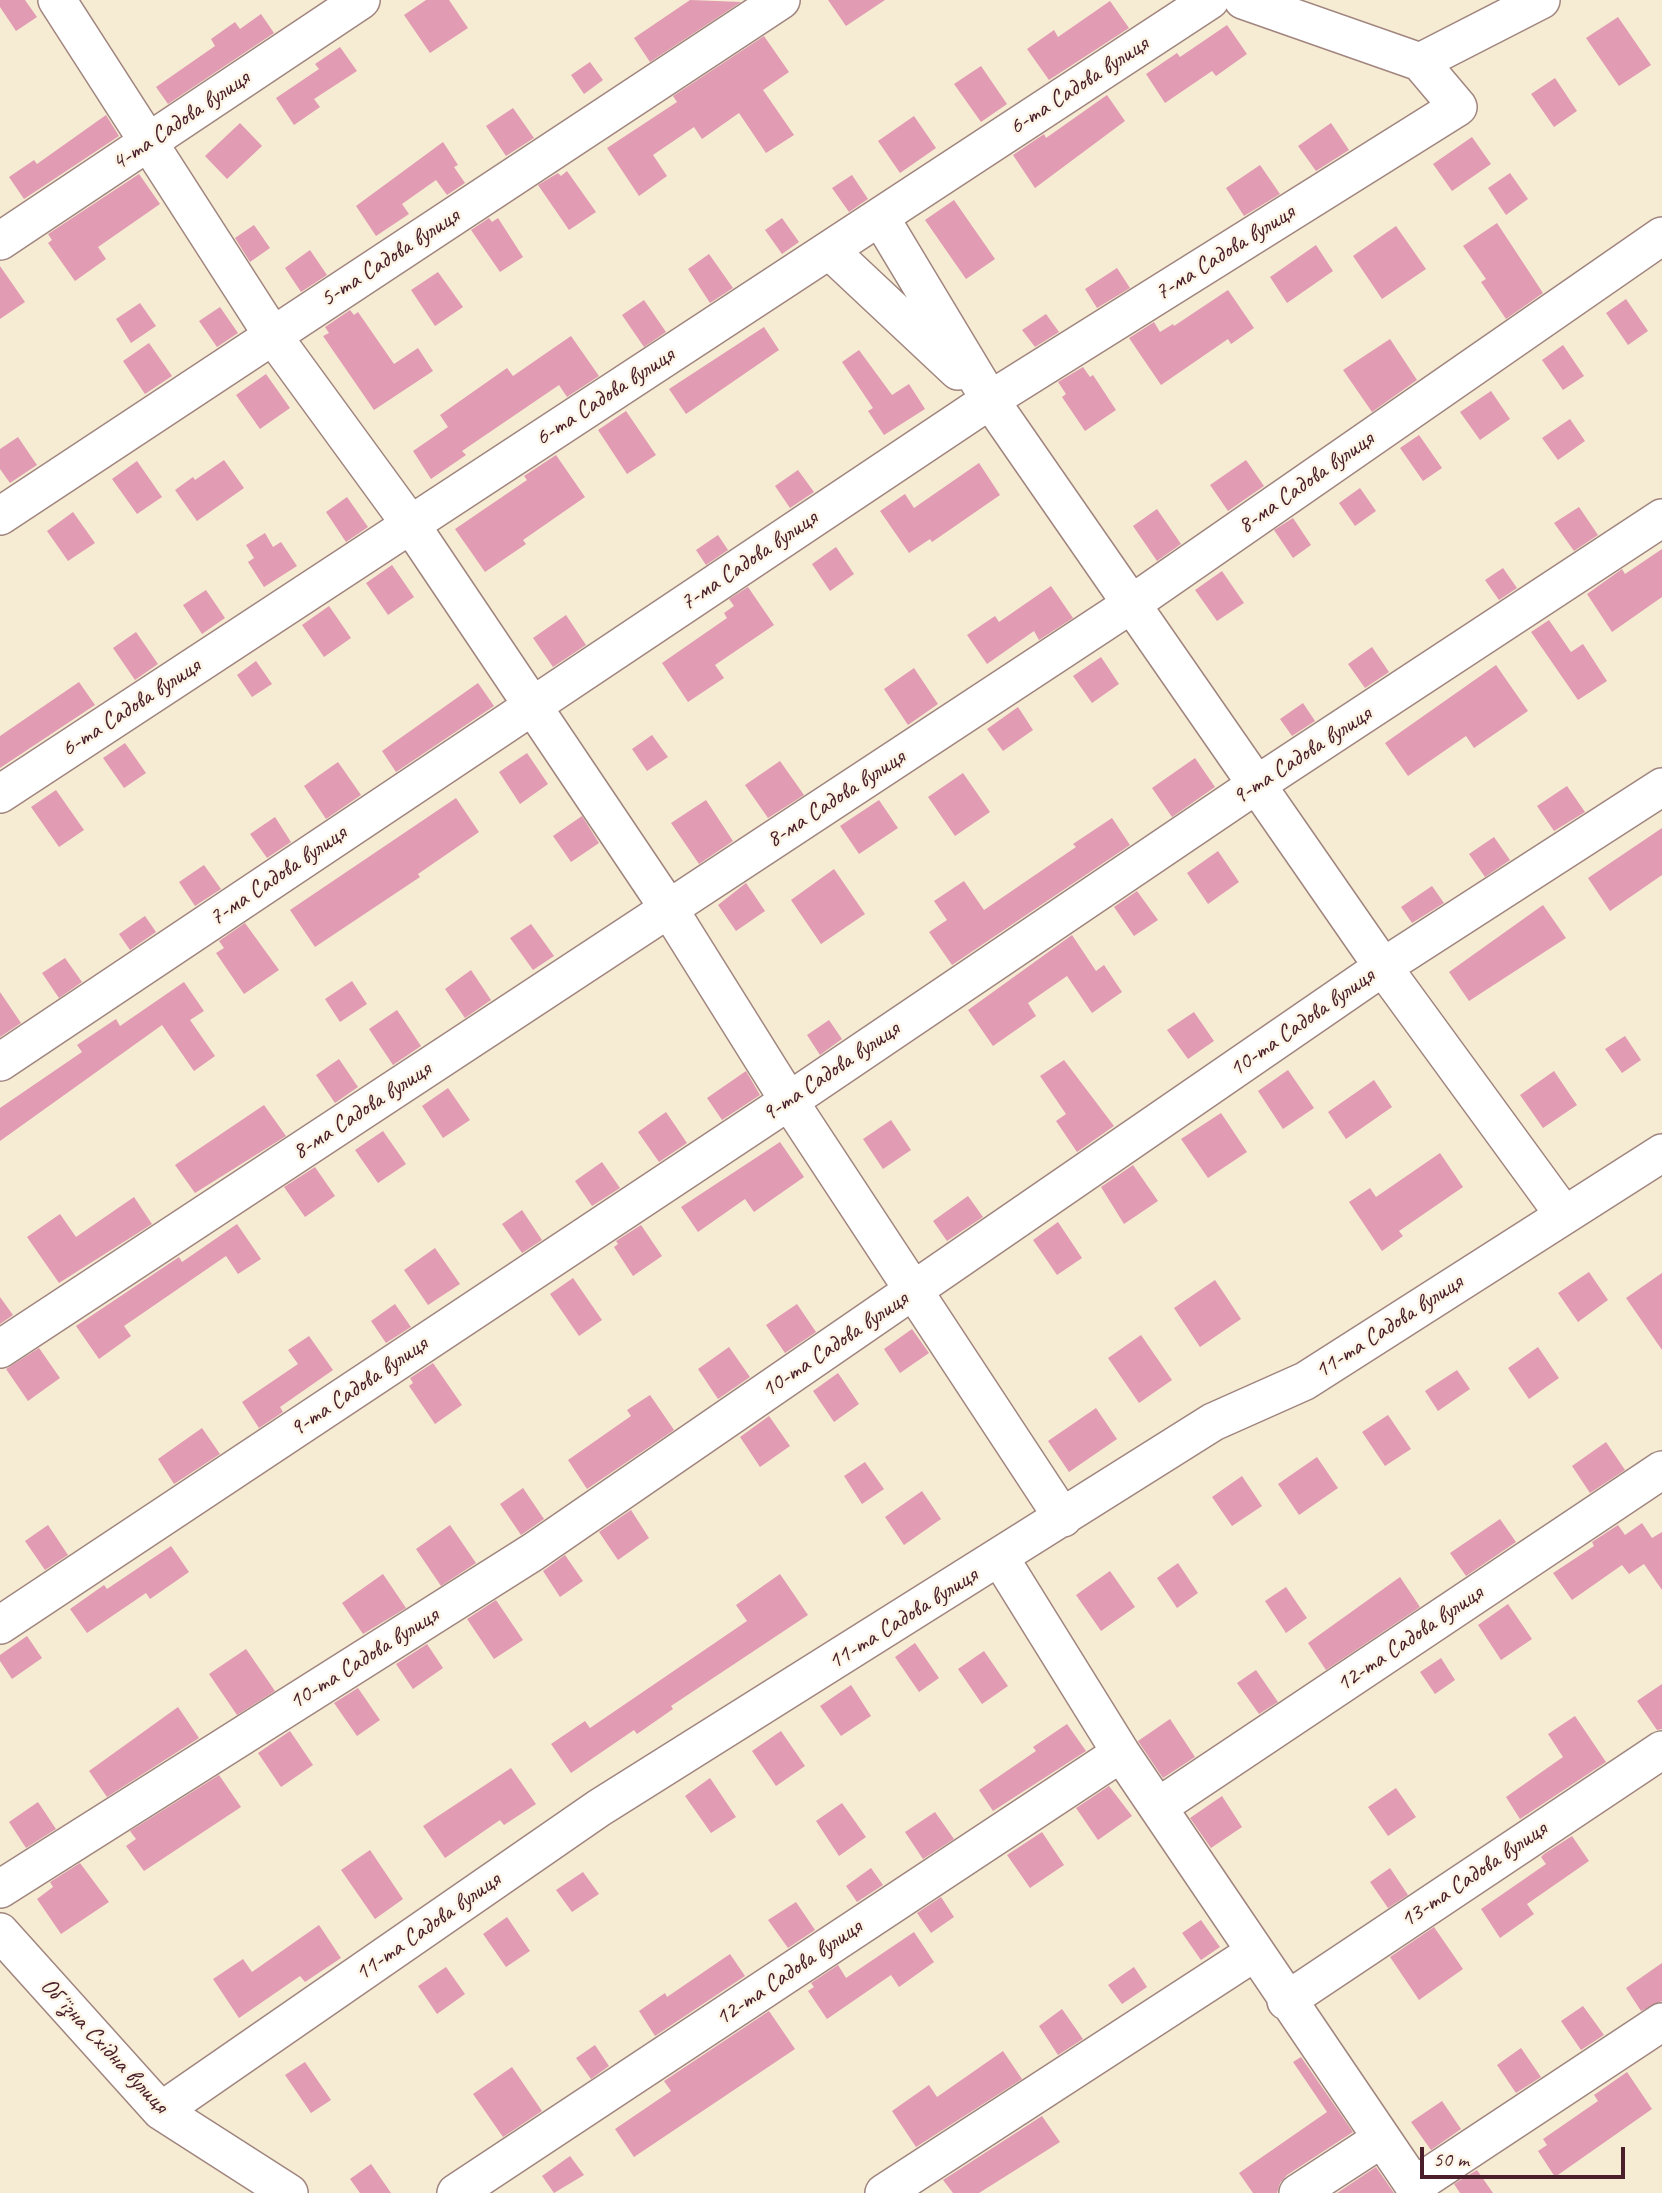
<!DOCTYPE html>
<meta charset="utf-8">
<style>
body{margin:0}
#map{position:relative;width:1662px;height:2193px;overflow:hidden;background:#f6ebd3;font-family:Caveat,sans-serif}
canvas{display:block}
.scale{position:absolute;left:1420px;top:2147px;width:205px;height:32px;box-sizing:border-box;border:4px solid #4a1f2b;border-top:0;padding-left:9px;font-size:21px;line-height:24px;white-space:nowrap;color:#4a1f2b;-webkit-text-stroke:5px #fcf5e5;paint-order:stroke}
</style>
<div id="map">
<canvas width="1662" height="2193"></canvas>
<div class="scale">50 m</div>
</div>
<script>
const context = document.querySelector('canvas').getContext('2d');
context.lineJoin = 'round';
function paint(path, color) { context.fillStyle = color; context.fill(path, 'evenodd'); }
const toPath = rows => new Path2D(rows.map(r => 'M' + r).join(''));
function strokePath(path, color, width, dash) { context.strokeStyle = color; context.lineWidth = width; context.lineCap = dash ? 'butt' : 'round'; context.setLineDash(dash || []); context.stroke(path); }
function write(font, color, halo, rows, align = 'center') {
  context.font = font + ' Caveat,sans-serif'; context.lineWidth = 5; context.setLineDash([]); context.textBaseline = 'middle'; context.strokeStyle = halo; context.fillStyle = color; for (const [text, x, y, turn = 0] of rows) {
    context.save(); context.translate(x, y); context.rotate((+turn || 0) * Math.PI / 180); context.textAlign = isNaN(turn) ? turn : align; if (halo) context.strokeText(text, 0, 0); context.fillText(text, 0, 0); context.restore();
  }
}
const building = toPath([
 [0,0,25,0,37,17,16,31,0,7],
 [426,0,449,0,468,28,430,53,404,15],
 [690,0,741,2,650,62,634,38],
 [828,0,885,0,846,26],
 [1110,1,1129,28,1049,80,1027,49,1054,30,1058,37],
 [261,14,274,33,168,104,156,87,215,46,211,39,235,22,240,29],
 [1618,17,1651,65,1619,86,1586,38],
 [1227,25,1247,54,1216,76,1212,71,1165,103,1146,74,1177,53,1180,57],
 [764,36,789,72,763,90,794,135,766,153,739,113,702,139,694,127,653,155,667,176,639,196,607,148,677,102,673,96],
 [340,47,357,71,314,99,320,107,294,125,276,98,319,69,315,64],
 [590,62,603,80,584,94,571,75],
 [981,66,1007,104,981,122,954,84],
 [1555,78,1577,111,1554,127,1531,94],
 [1107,95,1125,121,1035,188,1013,155,1044,134,1046,138],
 [513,108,534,138,506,156,486,126],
 [106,115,119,136,24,199,9,177,34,160,37,164],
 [914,116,936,148,900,173,878,141],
 [240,123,262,146,227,179,205,156],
 [1331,123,1349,150,1316,171,1298,146],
 [1472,137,1491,164,1452,191,1433,164],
 [443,142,458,165,454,167,465,183,447,195,436,180,402,204,409,214,376,236,356,206],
 [1260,165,1280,194,1244,216,1226,188],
 [567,171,596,212,569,230,538,185,558,173,561,176],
 [1510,173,1528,199,1506,215,1488,188],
 [139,174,160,204,98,247,106,259,75,281,48,243,52,240,48,234],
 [852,175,868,199,849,212,832,188],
 [954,200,995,259,966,279,925,220],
 [489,218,492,222,498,218,523,257,500,272,471,230],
 [782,218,799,242,782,254,765,230],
 [1497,223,1543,293,1506,319,1481,282,1486,279,1463,246],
 [254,225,270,248,250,262,235,238],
 [1396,226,1426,269,1382,299,1353,256],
 [1316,245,1333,271,1287,303,1270,277],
 [310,250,327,275,301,292,285,268],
 [709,254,733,288,710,303,688,269],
 [0,266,25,302,0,319],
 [1117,268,1130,288,1097,308,1085,289],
 [438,272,463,307,435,326,411,290],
 [1228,290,1254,328,1231,344,1228,339,1161,385,1129,338,1154,322,1160,332,1173,324,1174,326],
 [1626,299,1648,331,1628,345,1606,313],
 [644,300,666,332,644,347,622,315],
 [140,303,156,326,131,343,116,319],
 [220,307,238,333,217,347,199,321],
 [350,310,354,315,358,312,394,364,418,348,433,371,374,410,323,336,329,333,325,327],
 [1046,314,1059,332,1035,347,1022,330],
 [764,327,779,350,686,414,669,389],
 [571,336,599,376,567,397,559,385,462,451,466,455,431,479,413,451,448,427,440,415,507,368,513,376],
 [1390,339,1417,380,1372,412,1343,370],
 [149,343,172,376,145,394,123,361],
 [1563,345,1584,376,1563,390,1542,360],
 [859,350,892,395,909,384,925,409,884,435,868,411,873,408,842,362],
 [1083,367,1090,377,1093,375,1116,410,1085,431,1062,397,1066,394,1058,382],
 [266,374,290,408,260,429,236,395],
 [1491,391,1510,419,1480,440,1460,412],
 [626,411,656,455,627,474,598,430],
 [1570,419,1585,441,1558,460,1542,438],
 [1419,435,1442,468,1423,481,1400,448],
 [18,437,37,465,10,483,0,469,0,449],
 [556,455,585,497,523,540,526,544,485,572,455,529,527,480,524,476],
 [224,460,244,488,197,521,175,490,193,477,195,480],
 [1246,460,1264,486,1228,511,1210,485],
 [137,461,162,497,137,514,112,479],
 [979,463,1000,495,932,542,930,539,909,553,880,511,905,494,914,508],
 [798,470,814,492,790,508,775,486],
 [1360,488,1376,511,1355,526,1339,503],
 [347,497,368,527,346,542,326,512],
 [1579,507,1598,535,1574,551,1554,523],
 [1157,509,1181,544,1157,561,1133,526],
 [73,512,95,543,68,561,47,531],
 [1293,518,1311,545,1293,558,1274,530],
 [265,533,273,547,281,542,297,566,264,587,248,562,254,558,246,545],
 [718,535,728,550,706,565,696,550],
 [836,547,854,574,830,591,812,564],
 [1662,549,1662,597,1612,632,1587,594,1622,569,1625,574],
 [392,565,414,597,388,615,366,583],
 [1503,568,1517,588,1499,600,1485,580],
 [1222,571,1244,603,1217,621,1195,590],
 [1051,586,1073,618,1039,640,1034,631,987,664,967,635,995,616,999,622],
 [748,587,774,625,715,665,724,678,688,702,662,663,727,618,724,613,734,606,729,599],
 [206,590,225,618,202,634,183,605],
 [329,606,351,638,324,657,302,625],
 [566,615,586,645,553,667,533,638],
 [1549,620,1571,652,1583,644,1607,681,1578,700,1531,632],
 [136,632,158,664,135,680,113,648],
 [1372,647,1389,672,1365,688,1348,664],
 [1101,657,1119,684,1092,703,1073,676],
 [256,661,272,684,252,697,237,675],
 [1496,665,1528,711,1474,748,1466,736,1408,776,1385,743],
 [914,668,938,704,908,725,884,689],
 [79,682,95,705,0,768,0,736],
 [478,683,494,706,396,772,382,751],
 [1303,703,1315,721,1292,736,1280,719],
 [1018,707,1033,730,1003,751,987,729],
 [652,735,668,757,647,771,632,749],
 [125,743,146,773,124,788,103,758],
 [527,753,548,784,520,804,499,772],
 [1195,758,1215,787,1172,817,1152,788],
 [780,761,804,795,768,818,745,785],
 [338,762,361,795,326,819,304,786],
 [963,773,990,812,955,836,928,797],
 [1567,786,1585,812,1554,831,1537,806],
 [56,790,84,830,59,847,31,807],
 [456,798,479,832,418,874,420,877,315,947,290,910],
 [706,800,733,841,699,864,671,823],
 [879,800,898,828,859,854,840,826],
 [582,816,599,843,571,862,553,836],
 [275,817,291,842,267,858,250,834],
 [1112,818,1130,845,952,965,929,932,947,920,934,901,964,881,984,910,1076,847,1073,844],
 [1662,828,1662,875,1610,911,1588,878],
 [1494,837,1510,860,1485,877,1469,854],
 [1218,851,1239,882,1208,904,1187,873],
 [204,865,221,889,195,906,179,882],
 [834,869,865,914,821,944,791,900],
 [746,883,765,911,736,931,718,905],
 [1432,886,1444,903,1412,923,1401,907],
 [1137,891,1158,920,1134,936,1114,907],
 [1543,905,1566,938,1469,1001,1449,972],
 [145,916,156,932,130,950,119,934],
 [245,923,279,970,244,994,216,953,224,948,219,941],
 [531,924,554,956,533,970,510,938],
 [1072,935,1096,971,1104,965,1122,992,1092,1013,1067,976,1028,1003,1036,1016,993,1046,968,1010],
 [65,958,82,982,59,998,42,973],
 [471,970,491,1000,465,1018,445,989],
 [352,981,367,1004,340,1022,325,999],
 [184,982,204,1011,190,1020,215,1056,194,1071,162,1025,0,1141,0,1108,82,1052,77,1045,116,1019,120,1026],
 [0,992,21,1023,0,1037],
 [397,1010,421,1046,393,1065,369,1029],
 [1194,1012,1214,1041,1188,1059,1167,1030],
 [829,1020,842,1039,820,1055,807,1035],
 [1625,1036,1641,1060,1622,1073,1605,1049],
 [339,1059,358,1087,335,1103,316,1075],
 [1064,1060,1114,1126,1077,1152,1056,1121,1066,1114,1040,1076],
 [1288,1070,1314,1108,1283,1129,1258,1091],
 [746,1071,760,1095,722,1120,707,1098],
 [1554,1071,1577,1105,1543,1128,1520,1095],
 [1374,1080,1392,1107,1346,1139,1328,1112],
 [448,1088,470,1120,443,1138,422,1106],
 [264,1105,286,1136,195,1193,175,1165],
 [666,1112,687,1143,659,1162,638,1132],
 [1221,1113,1247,1152,1208,1178,1181,1139],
 [891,1120,911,1150,883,1169,863,1139],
 [383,1131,406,1164,378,1183,355,1150],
 [780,1142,804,1177,754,1212,745,1199,698,1232,681,1207],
 [1440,1153,1463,1187,1399,1231,1403,1236,1382,1251,1349,1202,1370,1188,1376,1197],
 [602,1162,620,1188,592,1206,575,1181],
 [1133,1165,1158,1201,1124,1224,1101,1187],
 [315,1167,335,1196,305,1217,284,1187],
 [968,1196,983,1217,947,1241,933,1221],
 [134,1197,152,1224,59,1283,27,1237,60,1214,76,1237],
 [522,1210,542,1240,522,1253,502,1224],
 [1058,1222,1082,1258,1057,1275,1033,1240],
 [237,1224,261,1259,238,1274,226,1256,124,1326,131,1336,99,1359,76,1326,179,1257,182,1262],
 [641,1225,662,1256,633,1276,614,1247,618,1244,616,1241],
 [435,1248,460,1284,428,1305,404,1270],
 [1589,1272,1608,1300,1578,1322,1558,1293],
 [1662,1273,1662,1350,1626,1298],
 [573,1278,602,1320,579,1336,550,1294],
 [1215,1280,1241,1319,1200,1347,1174,1308],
 [0,1297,13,1315,0,1324],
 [395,1304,411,1327,386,1343,371,1321],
 [797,1304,816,1332,785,1353,766,1325],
 [912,1329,929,1353,900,1373,884,1349],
 [1141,1335,1172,1380,1139,1403,1108,1358],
 [309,1336,333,1370,280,1407,283,1412,259,1428,242,1402,298,1364,288,1350],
 [729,1347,750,1377,718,1399,698,1369],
 [1538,1347,1559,1378,1529,1399,1508,1368],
 [39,1348,60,1378,28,1401,6,1369],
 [433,1363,462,1405,435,1424,409,1386,413,1383,410,1378],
 [1457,1370,1470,1389,1438,1411,1425,1391],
 [838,1373,859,1404,834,1422,813,1391],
 [650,1395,674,1430,587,1489,568,1460,631,1416,627,1410],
 [1096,1408,1117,1439,1069,1472,1048,1441],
 [1388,1415,1411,1449,1385,1466,1362,1432],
 [769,1416,790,1446,760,1467,740,1437],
 [202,1428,220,1454,174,1484,158,1459],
 [1606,1442,1625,1470,1590,1493,1572,1466],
 [1317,1457,1338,1488,1299,1515,1278,1484],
 [865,1462,884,1489,862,1504,844,1476],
 [1242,1476,1262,1506,1232,1526,1212,1497],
 [523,1488,544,1519,521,1535,500,1504],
 [922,1491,941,1519,904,1545,885,1517],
 [631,1510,649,1538,618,1560,599,1532],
 [1500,1519,1516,1542,1466,1576,1450,1553],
 [1642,1523,1652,1538,1662,1532,1662,1590,1644,1564,1629,1574,1622,1565,1572,1600,1553,1573,1594,1546,1592,1542,1618,1525,1625,1535],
 [48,1525,68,1555,45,1570,25,1541],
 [450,1525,476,1563,441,1586,416,1549],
 [171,1546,189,1572,150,1599,146,1593,87,1633,70,1609,104,1585,107,1589],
 [565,1555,583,1581,560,1597,543,1571],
 [1178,1563,1198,1593,1177,1608,1157,1578],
 [1110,1571,1135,1607,1101,1631,1076,1595],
 [383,1574,406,1608,363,1634,342,1603],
 [780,1574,808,1615,671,1706,673,1709,637,1734,634,1730,571,1773,551,1744,585,1721,590,1728,747,1621,736,1605],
 [1400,1577,1420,1607,1326,1670,1308,1643],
 [1286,1587,1307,1618,1286,1633,1265,1601],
 [496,1600,523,1640,494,1659,467,1619],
 [1508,1604,1532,1639,1501,1660,1478,1625],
 [27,1636,42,1658,12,1679,0,1661,0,1655],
 [915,1643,939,1678,919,1692,895,1657],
 [427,1644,443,1668,413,1689,396,1664],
 [246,1649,275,1691,237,1715,209,1674],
 [984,1651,1008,1686,982,1704,958,1669],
 [1441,1658,1455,1680,1435,1694,1420,1672],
 [1256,1670,1278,1702,1259,1714,1237,1683],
 [1662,1684,1662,1729,1657,1730,1637,1701],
 [851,1685,871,1716,841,1736,820,1706],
 [358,1688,380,1720,357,1736,334,1703],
 [178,1707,199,1738,107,1797,89,1771],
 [1575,1716,1606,1762,1520,1819,1506,1797,1563,1757,1548,1734],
 [1170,1719,1195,1757,1163,1778,1138,1741],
 [1067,1724,1086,1751,993,1811,979,1790,1036,1751,1033,1747],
 [290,1731,313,1765,281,1787,258,1753],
 [781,1731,805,1766,776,1786,752,1751],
 [511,1768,536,1804,504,1825,500,1820,445,1858,423,1826],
 [219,1775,241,1807,144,1871,126,1846,136,1839,130,1831],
 [710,1778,736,1817,711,1833,685,1796],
 [1109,1786,1132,1816,1098,1840,1076,1808],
 [1396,1788,1416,1817,1388,1836,1368,1807],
 [1222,1796,1242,1827,1211,1848,1190,1818],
 [38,1802,56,1829,26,1848,9,1822],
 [842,1803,866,1837,839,1856,816,1821],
 [935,1812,954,1839,923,1859,905,1832],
 [1042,1832,1064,1865,1030,1888,1007,1855],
 [1572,1836,1589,1861,1527,1904,1534,1914,1500,1938,1481,1909,1546,1864,1541,1857,1544,1854],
 [370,1850,403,1899,375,1919,341,1870],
 [80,1863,109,1902,61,1934,37,1899,53,1887,50,1882],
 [871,1868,883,1885,857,1902,846,1886],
 [1390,1868,1408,1895,1388,1908,1370,1882],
 [583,1872,599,1894,572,1912,556,1890],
 [941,1897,954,1917,931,1933,917,1913],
 [796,1902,815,1930,788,1948,768,1920],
 [507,1917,530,1951,506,1967,483,1934],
 [1201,1920,1220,1947,1201,1960,1182,1933],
 [319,1925,341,1958,305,1982,300,1976,239,2018,213,1979,243,1959,252,1972],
 [1434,1927,1463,1969,1419,2000,1390,1957],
 [914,1932,934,1962,899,1987,891,1975,827,2019,808,1991,814,1987,811,1983,838,1965,846,1978],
 [730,1954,745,1976,655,2036,639,2011,665,1993,667,1997],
 [1662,1963,1662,2001,1641,2011,1626,1988],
 [446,1967,465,1994,437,2014,418,1986],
 [1134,1967,1147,1987,1122,2004,1108,1985],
 [1583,2006,1604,2035,1581,2050,1561,2021],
 [1062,2009,1083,2039,1058,2055,1039,2026],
 [769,2011,795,2049,634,2157,615,2129,671,2091,664,2081],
 [595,2045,609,2066,591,2079,576,2058],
 [1521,2048,1541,2077,1516,2093,1497,2065],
 [1003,2051,1022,2079,916,2147,892,2111,929,2085,937,2097],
 [1301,2057,1353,2132,1287,2175,1280,2183,1277,2193,1253,2193,1239,2173,1327,2112,1293,2062],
 [305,2062,331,2100,311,2113,285,2075],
 [512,2067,542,2111,503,2137,473,2094],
 [1627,2072,1652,2109,1555,2177,1538,2151,1547,2145,1543,2139,1598,2101,1594,2095],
 [1442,2101,1461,2129,1431,2150,1411,2122],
 [1042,2116,1060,2142,979,2193,953,2193,943,2180],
 [570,2156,584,2175,554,2193,542,2176],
 [371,2164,391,2193,360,2193,350,2179],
 [1376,2167,1394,2193,1337,2193],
 [1477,2170,1493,2193,1460,2193,1454,2184]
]);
const minor = toPath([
 [57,0,273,336,411,525,669,909,789,1101,1063,1518],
 [1243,0,1420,62,1541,0],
 [880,217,990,400,1383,967,1564,1215],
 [0,241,361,0],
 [829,250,958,371],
 [0,516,781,0],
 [0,794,1210,0],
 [0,1062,990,400,1458,107,1420,62],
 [0,1349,1130,605,1662,236],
 [1000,1558,1121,1753,1419,2193],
 [0,1625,789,1101,1256,785,1662,518],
 [1158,1807,1662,1470],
 [0,1889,533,1552,1383,967,1662,787],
 [0,1932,161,2111,289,2193],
 [1286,2001,1662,1750],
 [161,2111,599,1808,1213,1422,1305,1381,1662,1153],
 [1414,2186,1662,2022],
 [456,2193,1121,1753],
 [884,2193,1255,1952],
 [1298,2193,1381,2139]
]);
const streetNames = [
 ["6-та Садова вулиця",1079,86,-33],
 ["4-та Садова вулиця",181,121,-34],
 ["7-ма Садова вулиця",1225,253,-32],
 ["5-та Садова вулиця",390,258,-33],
 ["6-та Садова вулиця",605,397,-33],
 ["8-ма Садова вулиця",1306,483,-35],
 ["7-ма Садова вулиця",749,561,-34],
 ["6-та Садова вулиця",131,708,-33],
 ["9-та Садова вулиця",1302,756,-33],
 ["8-ма Садова вулиця",836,799,-33],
 ["7-ма Садова вулиця",278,876,-34],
 ["10-та Садова вулиця",1302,1023,-35],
 ["9-та Садова вулиця",831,1072,-34],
 ["8-ма Садова вулиця",362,1111,-33],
 ["11-та Садова вулиця",1389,1327,-33],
 ["10-та Садова вулиця",835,1345,-34],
 ["9-та Садова вулиця",359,1387,-34],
 ["11-та Садова вулиця",903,1619,-32],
 ["12-та Садова вулиця",1410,1639,-34],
 ["10-та Садова вулиця",364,1659,-32],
 ["13-та Садова вулиця",1474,1875,-34],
 ["11-та Садова вулиця",428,1927,-35],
 ["12-та Садова вулиця",789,1973,-34],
 ["Обʼїзна Східна вулиця",104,2046,47]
];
paint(building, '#e19bb3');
strokePath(minor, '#a0857f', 40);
strokePath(minor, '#fff', 37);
write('24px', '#4a1f2b', '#fcf5e5', streetNames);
</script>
